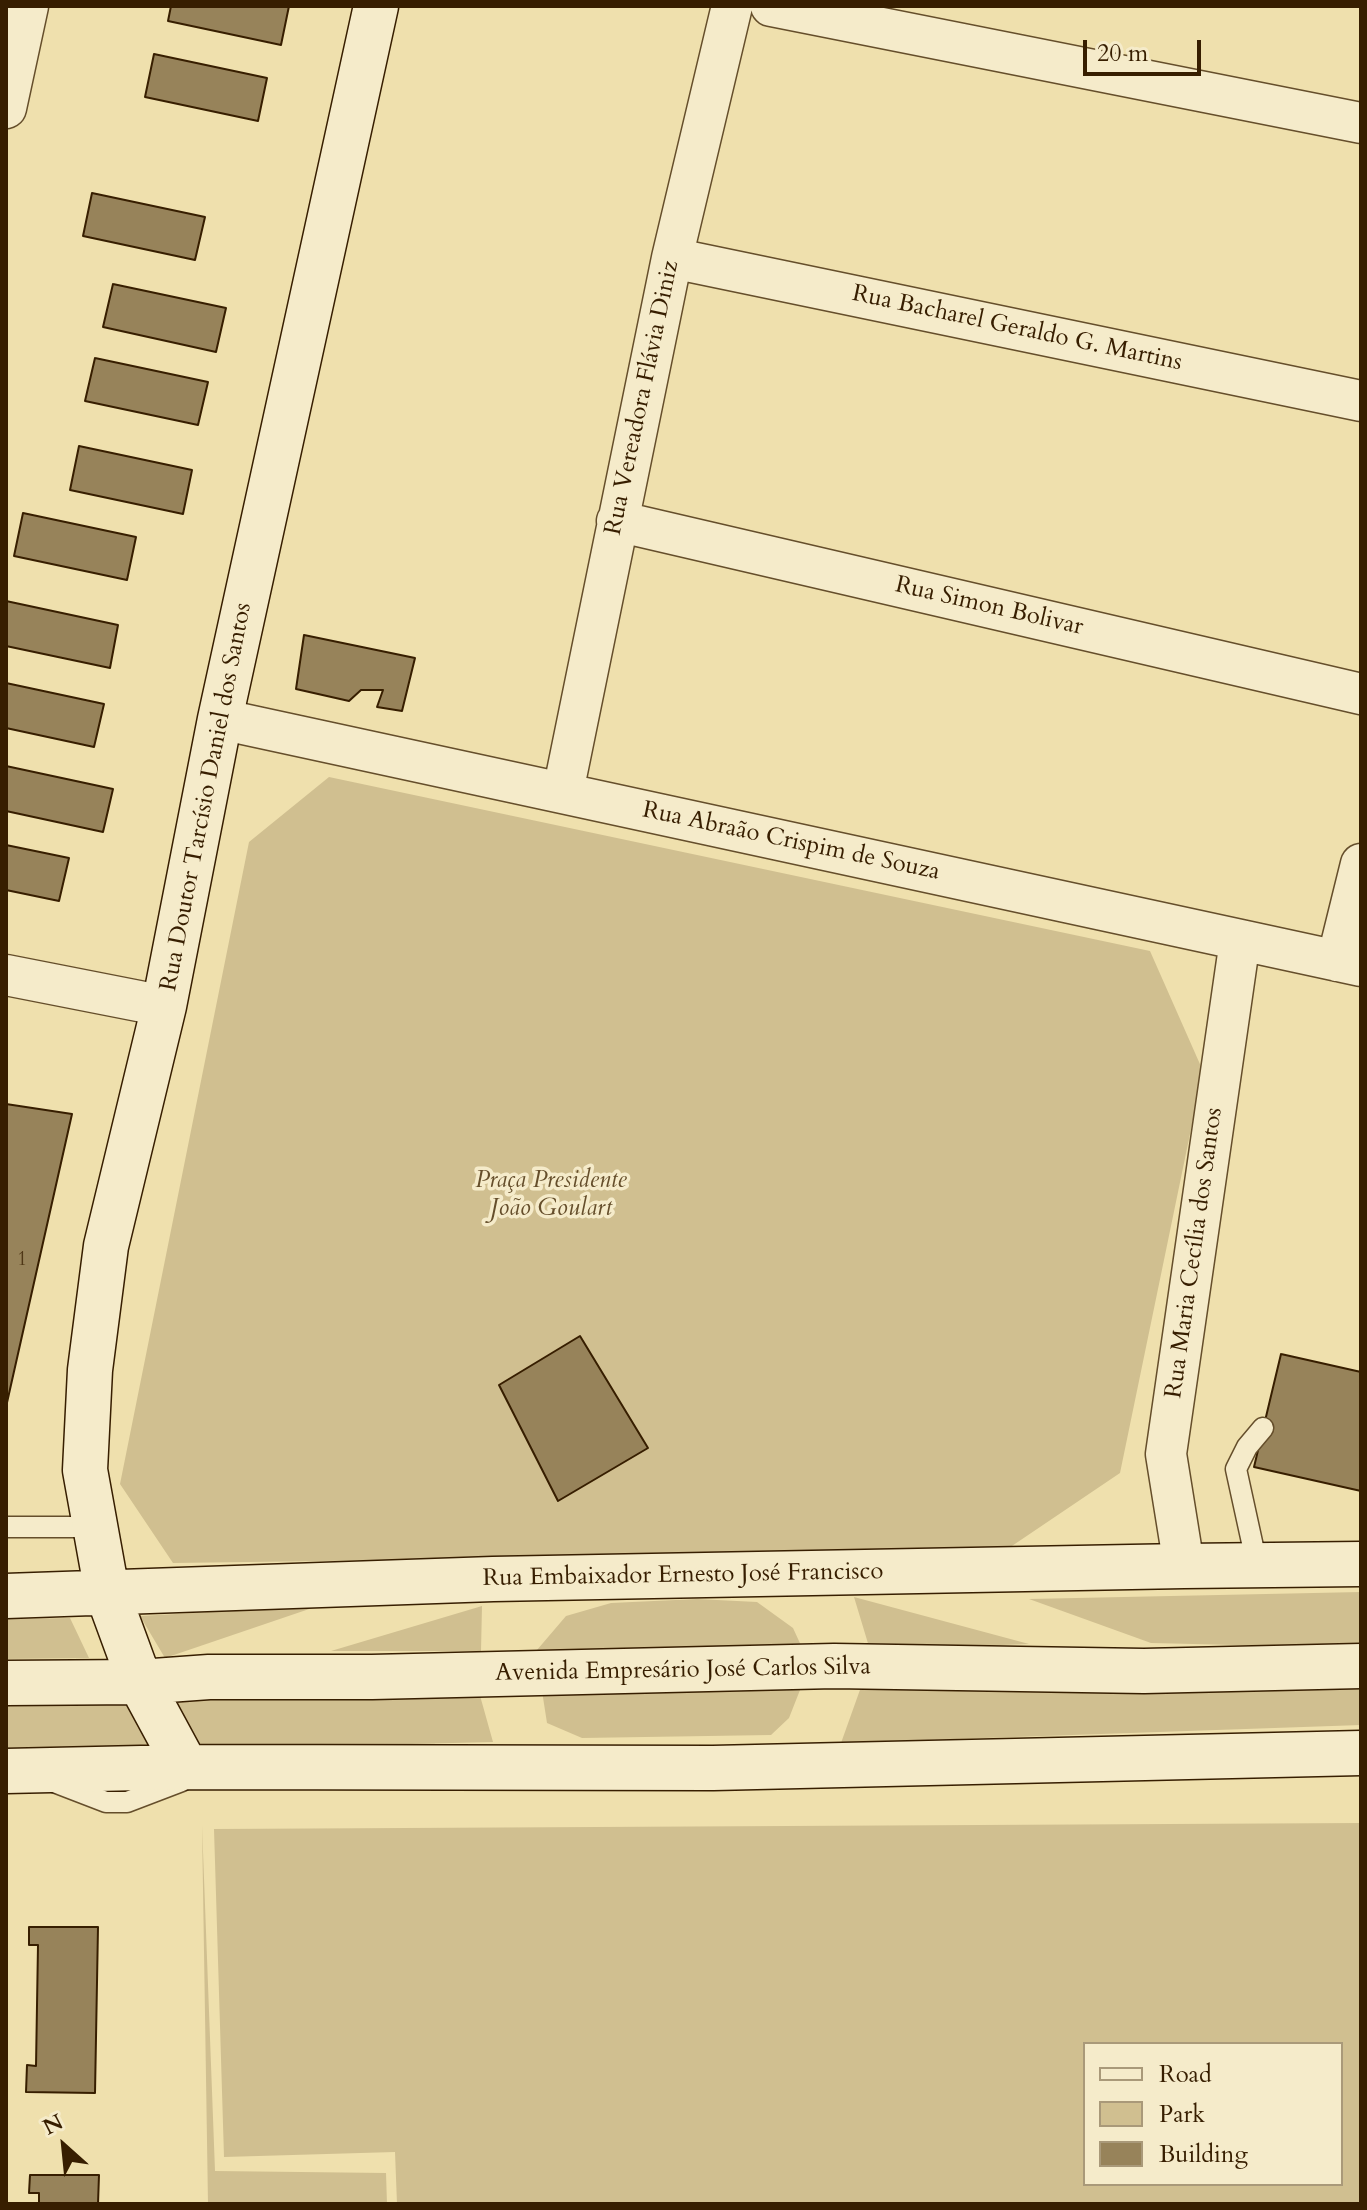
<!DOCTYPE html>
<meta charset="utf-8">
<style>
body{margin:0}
#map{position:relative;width:1367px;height:2210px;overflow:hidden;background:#efe0ad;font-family:Cardo,serif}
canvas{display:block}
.frame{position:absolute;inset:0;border:8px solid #371e00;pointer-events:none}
.legend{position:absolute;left:1083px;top:2042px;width:260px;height:144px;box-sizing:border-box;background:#f5ebca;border:2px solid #a99979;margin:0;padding:10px 14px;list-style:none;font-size:24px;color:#371e00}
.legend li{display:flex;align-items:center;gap:16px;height:40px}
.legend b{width:40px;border:2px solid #a99979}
.north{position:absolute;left:24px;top:2106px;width:80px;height:80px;-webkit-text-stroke:6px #f5ebca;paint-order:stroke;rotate:333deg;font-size:22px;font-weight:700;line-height:32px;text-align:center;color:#371e00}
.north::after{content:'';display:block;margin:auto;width:28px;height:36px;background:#371e00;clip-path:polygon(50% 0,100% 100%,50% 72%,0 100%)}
.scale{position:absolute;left:1083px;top:40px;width:118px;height:36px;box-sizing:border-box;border:4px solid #371e00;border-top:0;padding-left:10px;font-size:24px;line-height:28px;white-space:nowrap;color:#371e00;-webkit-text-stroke:6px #f5ebca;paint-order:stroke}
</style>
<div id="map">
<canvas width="1367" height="2210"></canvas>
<div class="frame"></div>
<ul class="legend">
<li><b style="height:10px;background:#f5ebca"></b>Road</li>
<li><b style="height:22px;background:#d0bf90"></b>Park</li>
<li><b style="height:22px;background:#97835a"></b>Building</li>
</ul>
<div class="north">N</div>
<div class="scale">20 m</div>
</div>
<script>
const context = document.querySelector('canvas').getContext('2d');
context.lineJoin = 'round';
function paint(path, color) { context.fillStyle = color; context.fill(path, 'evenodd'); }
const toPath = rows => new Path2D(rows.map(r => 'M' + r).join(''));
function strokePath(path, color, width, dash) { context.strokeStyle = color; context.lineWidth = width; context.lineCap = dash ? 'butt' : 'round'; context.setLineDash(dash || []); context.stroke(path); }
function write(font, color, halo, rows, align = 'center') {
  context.font = font + ' Cardo,serif'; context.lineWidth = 7; context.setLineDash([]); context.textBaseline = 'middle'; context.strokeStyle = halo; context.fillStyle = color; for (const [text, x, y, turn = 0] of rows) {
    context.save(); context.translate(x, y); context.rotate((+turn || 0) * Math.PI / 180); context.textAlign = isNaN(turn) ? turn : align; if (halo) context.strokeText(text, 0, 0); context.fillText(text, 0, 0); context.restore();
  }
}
const green = toPath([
 [329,777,1150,951,1203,1071,1120,1473,1003,1552,173,1563,120,1484,249,842],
 [1361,1592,1361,1648,1151,1643,1029,1599],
 [854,1597,1029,1644,870,1650],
 [697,1599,757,1602,793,1628,804,1652,537,1650,566,1616,611,1603],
 [318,1606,165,1658,140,1616],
 [482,1606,481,1651,331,1651],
 [70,1618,89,1658,6,1659,6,1619],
 [1361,1680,1361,1725,841,1743,861,1687],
 [800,1690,789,1718,771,1735,582,1738,547,1723,542,1691],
 [479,1692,493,1742,6,1754,6,1702],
 [1361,1823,1361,2204,397,2204,395,2152,224,2157,214,1829],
 [1085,2044,1341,2044,1341,2184,1085,2184],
 [202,1825,215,2171,386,2173,387,2204,208,2204]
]);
const building = toPath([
 [171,6,289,6,281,45,168,21,171,6],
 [154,54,267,78,258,121,145,97,154,54],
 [92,193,205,217,195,260,83,236,92,193],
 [113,284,226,308,216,352,103,327,113,284],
 [95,358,208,382,198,425,85,401,95,358],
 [79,446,192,470,183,514,70,490,79,446],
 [23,513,136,537,127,580,14,556,23,513],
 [6,601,118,625,110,668,6,646,6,601],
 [304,635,415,658,402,711,377,707,383,690,361,690,349,701,296,689,304,635],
 [6,683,104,704,94,747,6,728,6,683],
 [6,766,113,789,103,832,6,811,6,766],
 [6,845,69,858,59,901,6,890,6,845],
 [6,1104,72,1114,6,1407,6,1104],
 [580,1336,648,1448,558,1501,499,1385,580,1336],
 [1281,1354,1361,1372,1361,1491,1254,1467,1281,1354],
 [29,1927,98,1927,95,2093,26,2092,27,2065,36,2066,38,1945,29,1945,29,1927],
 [30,2175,99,2175,98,2204,39,2204,39,2193,29,2193,30,2175]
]);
const lane = toPath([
 [6,1527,96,1527],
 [1257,1565,1236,1469,1247,1447,1263,1428],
 [54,1782,106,1802,127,1802,182,1781]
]);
const street = toPath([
 [771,6,1361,123],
 [6,108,28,6],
 [672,258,1361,401],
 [617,521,1361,694],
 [220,719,1361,966],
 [563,792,672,258,732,6],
 [1337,961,1361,864],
 [6,975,164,1006],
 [1184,1566,1166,1454,1240,940]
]);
const secondary = toPath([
 [6,1596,493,1579,1184,1566,1361,1564],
 [6,1683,140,1682,209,1677,372,1677,834,1666,1144,1671,1361,1666],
 [186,1767,140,1682,107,1592,85,1470,90,1370,106,1246,164,1006,220,719,376,6],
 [6,1771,186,1767,713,1768,1361,1753]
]);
const numberNames = [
 ["1",22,1260]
];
const streetNames = [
 ["Rua Bacharel Geraldo G. Martins",1017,329,12],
 ["Rua Vereadora Flávia Diniz",643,398,-78],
 ["Rua Simon Bolivar",989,607,13],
 ["Rua Doutor Tarcísio Daniel dos Santos",207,797,-79],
 ["Rua Abraão Crispim de Souza",791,842,12],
 ["Rua Maria Cecília dos Santos",1195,1253,-82],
 ["Rua Embaixador Ernesto José Francisco",683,1576,-1],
 ["Avenida Empresário José Carlos Silva",683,1671,-1]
];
const parkNames = [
 ["Praça Presidente",551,1181],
 ["João Goulart",551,1209]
];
paint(green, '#d0bf90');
paint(building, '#97835a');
strokePath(building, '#371e00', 2);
strokePath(lane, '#654e2b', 23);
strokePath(street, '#654e2b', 43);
strokePath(secondary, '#371e00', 47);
strokePath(lane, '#f5ebca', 20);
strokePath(street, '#f5ebca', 40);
strokePath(secondary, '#f5ebca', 44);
write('20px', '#4f3716', null, numberNames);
write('24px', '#371e00', '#f5ebca', streetNames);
write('italic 24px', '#654e2b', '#f5ebca', parkNames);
</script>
